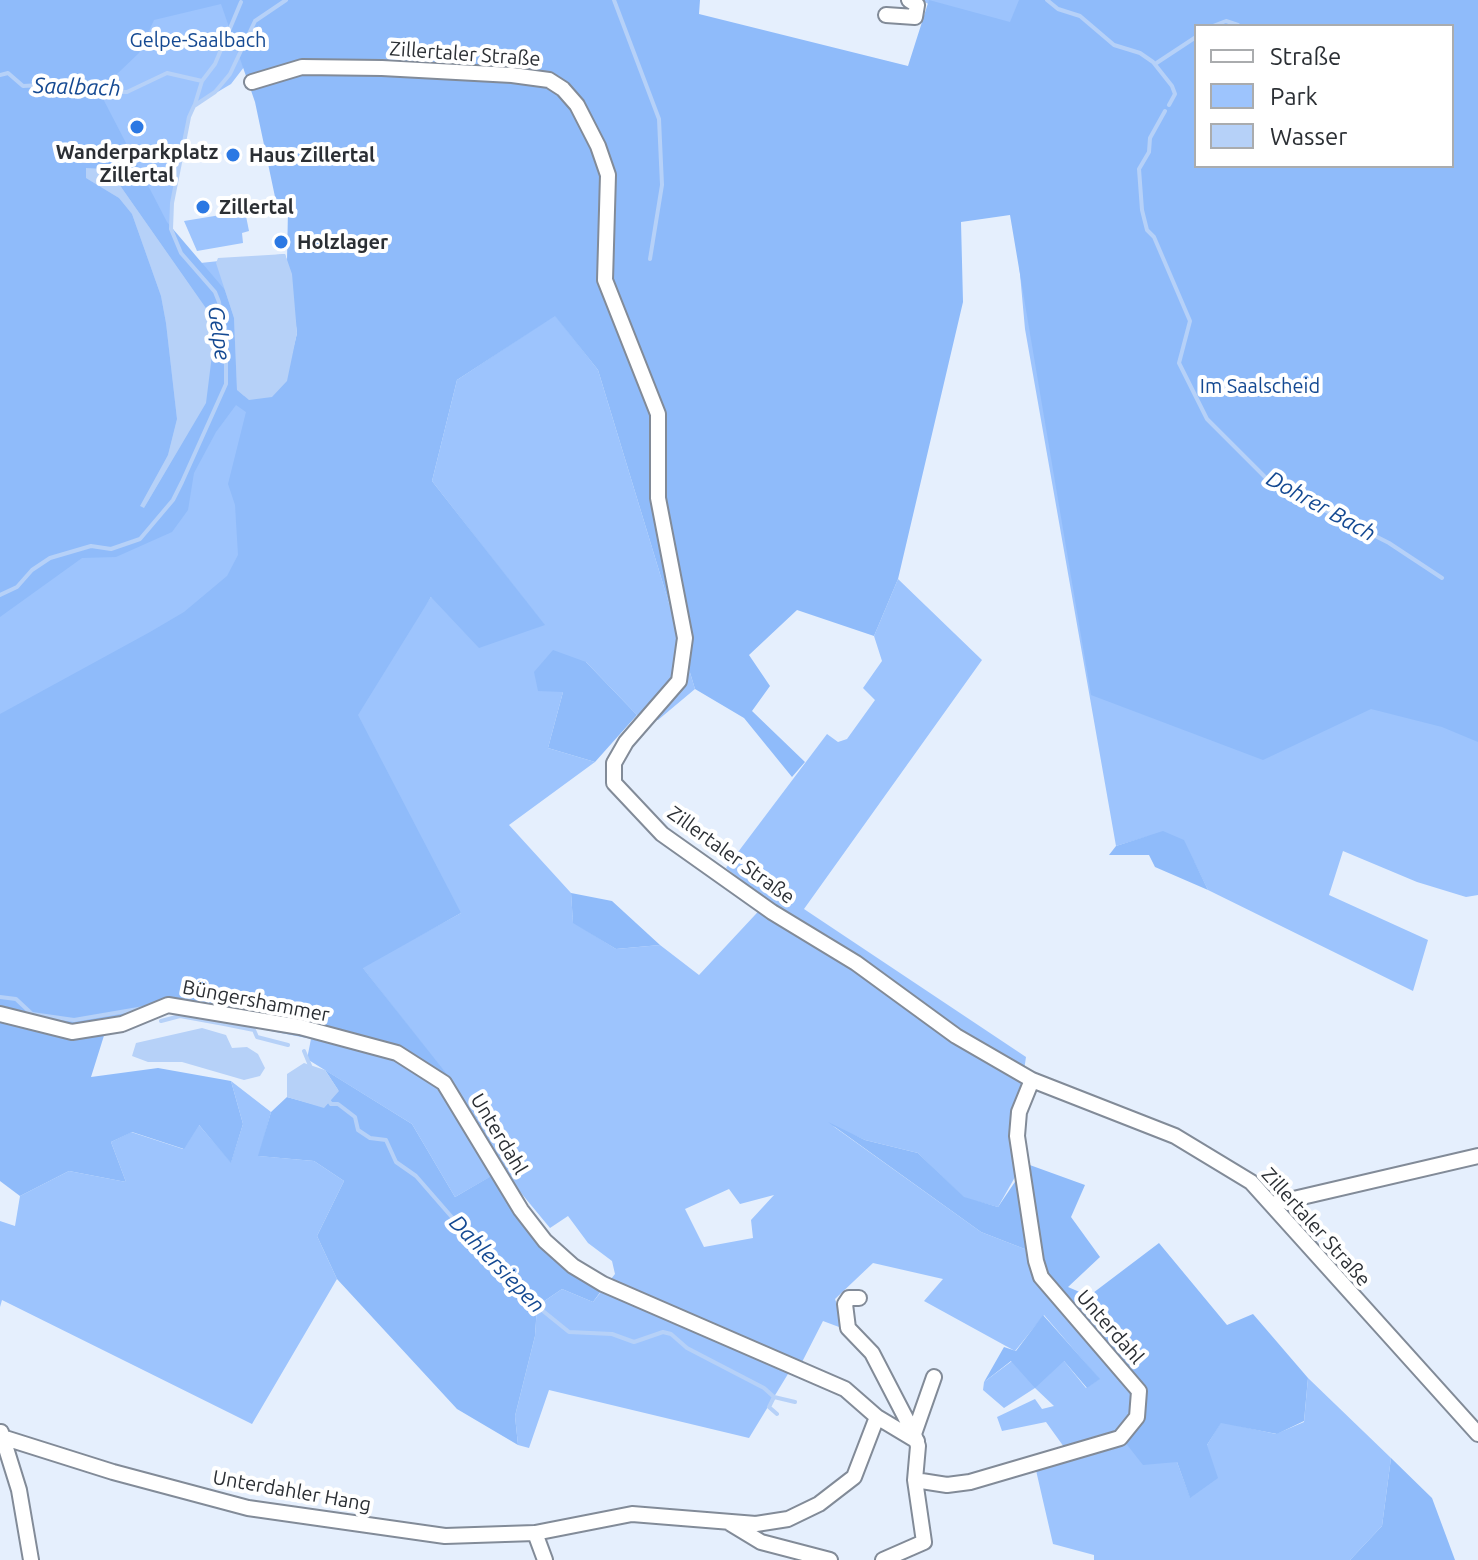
<!DOCTYPE html>
<meta charset="utf-8">
<style>
body{margin:0}
#map{position:relative;width:1478px;height:1560px;overflow:hidden;background:#e5effd;font-family:Ubuntu,sans-serif}
canvas{display:block}
.legend{position:absolute;left:1194px;top:24px;width:260px;height:144px;box-sizing:border-box;background:#fff;border:2px solid #aaacae;margin:0;padding:10px 14px;list-style:none;font-size:24px;color:#2b2f34}
.legend li{display:flex;align-items:center;gap:16px;height:40px}
.legend b{width:40px;border:2px solid #aaacae}
</style>
<div id="map">
<canvas width="1478" height="1560"></canvas>
<ul class="legend">
<li><b style="height:10px;background:#fff"></b>Straße</li>
<li><b style="height:22px;background:#9dc4fd"></b>Park</li>
<li><b style="height:22px;background:#b6d1f8"></b>Wasser</li>
</ul>
</div>
<script>
const context = document.querySelector('canvas').getContext('2d');
context.lineJoin = 'round';
function paint(path, color) { context.fillStyle = color; context.fill(path, 'evenodd'); }
const toPath = rows => new Path2D(rows.map(r => 'M' + r).join(''));
function strokePath(path, color, width, dash) { context.strokeStyle = color; context.lineWidth = width; context.lineCap = dash ? 'butt' : 'round'; context.setLineDash(dash || []); context.stroke(path); }
function write(font, color, halo, rows, align = 'center') {
  context.font = font + ' Ubuntu,sans-serif'; context.lineWidth = 8; context.setLineDash([]); context.textBaseline = 'middle'; context.strokeStyle = halo; context.fillStyle = color; for (const [text, x, y, turn = 0] of rows) {
    context.save(); context.translate(x, y); context.rotate((+turn || 0) * Math.PI / 180); context.textAlign = isNaN(turn) ? turn : align; if (halo) context.strokeText(text, 0, 0); context.fillText(text, 0, 0); context.restore();
  }
}
const green = toPath([
 [0,0,392,0,254,54,231,84,194,106,189,117,172,203,171,229,191,264,285,254,287,261,245,568,185,619,0,726],
 [921,0,1434,0,1196,26,1196,166,1478,681,1478,895,1466,897,1417,882,1343,851,1329,895,1428,940,1413,991,1208,890,1194,862,1149,836,1116,846,1025,329,1018,252,1020,190,932,6],
 [245,211,249,231,242,233,243,243,197,251,184,221],
 [555,315,598,370,695,689,658,720,637,715,586,662,563,692,548,748,595,762,509,825,571,893,573,922,616,949,660,945,699,975,768,901,726,868,827,734,838,742,847,739,875,700,863,688,882,661,874,636,898,579,982,660,804,909,1026,1057,1012,1151,1023,1163,998,1207,964,1198,918,1153,865,1140,833,1126,981,1232,1035,1253,1139,1391,1130,1428,1064,1447,1046,1422,1002,1431,997,1417,1035,1399,1042,1409,1054,1406,1035,1388,1004,1408,983,1390,984,1382,1012,1361,1064,1361,1086,1388,1099,1379,1044,1315,1015,1351,924,1301,943,1279,873,1263,835,1299,843,1321,839,1327,823,1321,801,1364,791,1369,749,1438,549,1390,529,1448,518,1445,515,1416,535,1336,537,1306,562,1289,593,1302,615,1274,612,1261,588,1243,568,1216,550,1228,502,1170,455,1197,412,1124,307,1059,311,1039,384,1053,447,1076,362,967,461,913,212,730,413,622,431,597,544,625,432,481,457,380],
 [729,1189,740,1204,774,1195,751,1220,753,1238,704,1247,685,1209],
 [231,1081,271,1112,259,1156,314,1161,344,1181,317,1236,337,1279,252,1424,2,1300,0,1307,0,1221,15,1226,20,1196,69,1171,126,1182,111,1142,131,1132,183,1149,198,1124,231,1162,243,1124],
 [1308,1378,1391,1458,1382,1526,1350,1560,1094,1560,1094,1555,1053,1544,1035,1466,1127,1441,1177,1462,1190,1497,1207,1445,1221,1422,1276,1434,1304,1422]
]);
const forest = toPath([
 [0,0,700,0,699,14,908,66,929,0,1010,22,1019,0,1478,0,1478,742,1442,727,1371,709,1263,760,1091,695,1010,215,961,222,963,302,898,579,874,636,797,610,749,655,770,686,752,711,805,762,792,777,744,718,695,689,598,370,555,316,457,380,432,481,545,625,479,648,431,597,358,715,461,913,363,968,449,1077,384,1053,173,1012,107,1026,91,1077,158,1068,231,1081,243,1124,231,1163,199,1125,184,1149,132,1132,111,1142,126,1182,69,1171,20,1196,0,1181,0,714,150,632,184,612,227,576,238,555,235,505,228,484,246,412,236,405,216,432,194,473,188,510,172,532,116,557,82,558,0,617],
 [221,4,255,102,278,211,288,209,287,261,297,333,286,378,244,396,237,390,234,318,225,290,167,222,99,91,139,53,154,20],
 [1196,26,1452,26,1452,166,1196,166],
 [86,178,119,184,188,283,205,403,144,508,168,455,177,419,166,323,161,296,132,214,119,198],
 [553,650,586,662,637,715,595,762,548,748,563,692,538,691,534,672],
 [1163,831,1184,840,1208,890,1155,867,1149,855,1109,855,1116,846],
 [571,893,612,901,660,945,616,949,573,923],
 [325,1070,412,1124,455,1197,498,1172,545,1241,604,1287,593,1302,562,1289,537,1306,535,1336,515,1416,518,1445,457,1409,337,1279,317,1236,344,1181,314,1161,258,1156,271,1112,287,1097,324,1107,338,1090],
 [828,1122,865,1140,918,1153,964,1197,998,1207,1027,1164,1085,1185,1071,1217,1100,1257,1068,1287,1089,1296,1159,1243,1227,1325,1253,1314,1308,1378,1304,1421,1277,1434,1221,1423,1207,1445,1218,1478,1190,1498,1177,1462,1143,1465,1121,1437,1130,1428,1139,1391,1041,1277,1035,1253,981,1232],
 [1043,1315,1100,1379,1087,1388,1064,1361,1035,1388,1011,1361,984,1382,1004,1347,1016,1351],
 [1391,1458,1432,1498,1455,1560,1350,1560,1382,1526]
]);
const water = toPath([
 [86,168,105,169,119,184,208,311,213,347,206,403,144,508,140,506,168,455,177,419,166,323,161,296,132,214,119,198,86,178],
 [285,254,292,274,297,333,287,381,272,397,249,400,237,390,234,318,216,263,218,258],
 [202,1028,226,1035,232,1048,247,1047,258,1054,265,1068,260,1076,244,1080,182,1062,148,1062,132,1056,136,1043],
 [304,1063,325,1070,339,1091,324,1108,287,1097,287,1074]
]);
const stream = toPath([
 [614,0,659,119,662,185,650,259],
 [1047,0,1058,9,1080,16,1114,45,1140,53,1153,62,1172,86,1175,94,1169,105],
 [1213,26,1226,21,1238,25],
 [1155,64,1196,37],
 [0,75,8,73,23,86,42,85,70,91,127,92,167,73,202,81],
 [195,104,202,81,215,64,241,2],
 [1165,111,1150,138,1149,152,1139,169,1142,210,1147,230,1154,237,1190,321,1179,363,1207,419,1271,483,1389,543,1442,578],
 [0,595,17,587,32,570,50,558,91,546,111,549,140,539,173,500,182,482,226,384,226,350,219,302,215,292,181,253,171,229,172,203,189,117,194,106,215,92,230,74,255,21,286,0],
 [0,997,16,999,32,1014,74,1020,144,1008],
 [161,1021,180,1016,224,1024,254,1030,257,1037,288,1045],
 [304,1051,311,1068],
 [326,1097,331,1104,338,1104,355,1117,358,1130,370,1138,386,1140,396,1162,416,1176,511,1285,569,1332,612,1334,634,1342,663,1332,671,1334,687,1348,764,1388,774,1397,795,1402],
 [774,1397,769,1407,777,1414]
]);
const minor = toPath([
 [886,15,915,17,917,5,909,0],
 [252,82,302,67,382,68,512,75,549,80,563,89,577,105,598,146,608,175,605,280,658,414,658,498,685,638,679,681,626,742,614,763,614,783,662,834,772,912,856,963,956,1036,1032,1080,1175,1136,1251,1182,1478,1434],
 [0,1014,72,1032,122,1024,168,1005,300,1027,397,1053,444,1083,521,1210,545,1241,573,1266,603,1284,845,1389,877,1417,917,1441],
 [1272,1204,1478,1156],
 [859,1298,849,1298,845,1304,848,1328,872,1353,914,1434],
 [1,1432,19,1490,31,1560],
 [2,1437,113,1472,248,1508,445,1536,535,1533,632,1514,756,1524,788,1519,819,1504,854,1477,877,1417],
 [915,1480,947,1485,970,1482,1120,1438,1137,1417,1139,1391,1041,1277,1036,1261,1017,1136,1019,1112,1032,1080],
 [728,1522,761,1542,830,1560],
 [535,1533,545,1560],
 [883,1560,924,1542,915,1480,918,1446,914,1434,934,1377]
]);
const markers = [
 [137,127,8,"#2b78e3"],
 [233,155,8,"#2b78e3"],
 [203,207,8,"#2b78e3"],
 [281,242,8,"#2b78e3"]
];
const parkNames = [
 ["Gelpe-Saalbach",198,40],
 ["Im Saalscheid",1260,386]
];
const streetNames = [
 ["Zillertaler Straße",465,54,4],
 ["Zillertaler Straße",731,855,36],
 ["Büngershammer",256,1001,11],
 ["Unterdahl",499,1134,59],
 ["Zillertaler Straße",1316,1227,48],
 ["Unterdahl",1110,1327,49],
 ["Unterdahler Hang",292,1491,10]
];
const poiNames = [
 ["Wanderparkplatz",137,152,"center"],
 ["Zillertal",137,175,"center"],
 ["Haus Zillertal",249,155],
 ["Zillertal",219,207],
 ["Holzlager",297,242]
];
const waterNames = [
 ["Saalbach",77,87,2],
 ["Gelpe",219,333,82],
 ["Dohrer Bach",1321,506,29],
 ["Dahlersiepen",497,1264,46]
];
paint(green, '#9dc4fd');
paint(forest, '#8fbbfa');
paint(water, '#b6d1f8');
strokePath(stream, '#b6d1f8', 4);
strokePath(minor, '#828b98', 18);
strokePath(minor, '#fff', 14);
for (const [x, y, r, color] of markers) { const dot = new Path2D(); dot.arc(x, y, r, 0, 2 * Math.PI); context.fillStyle = color; context.fill(dot); strokePath(dot, '#fff', 3); }
write('20px', '#144992', '#fff', parkNames);
write('20px', '#2b2f34', '#fff', streetNames);
write('bold 20px', '#2b2f34', '#fff', poiNames, 'left');
write('italic 22px', '#144992', '#fff', waterNames);
</script>
